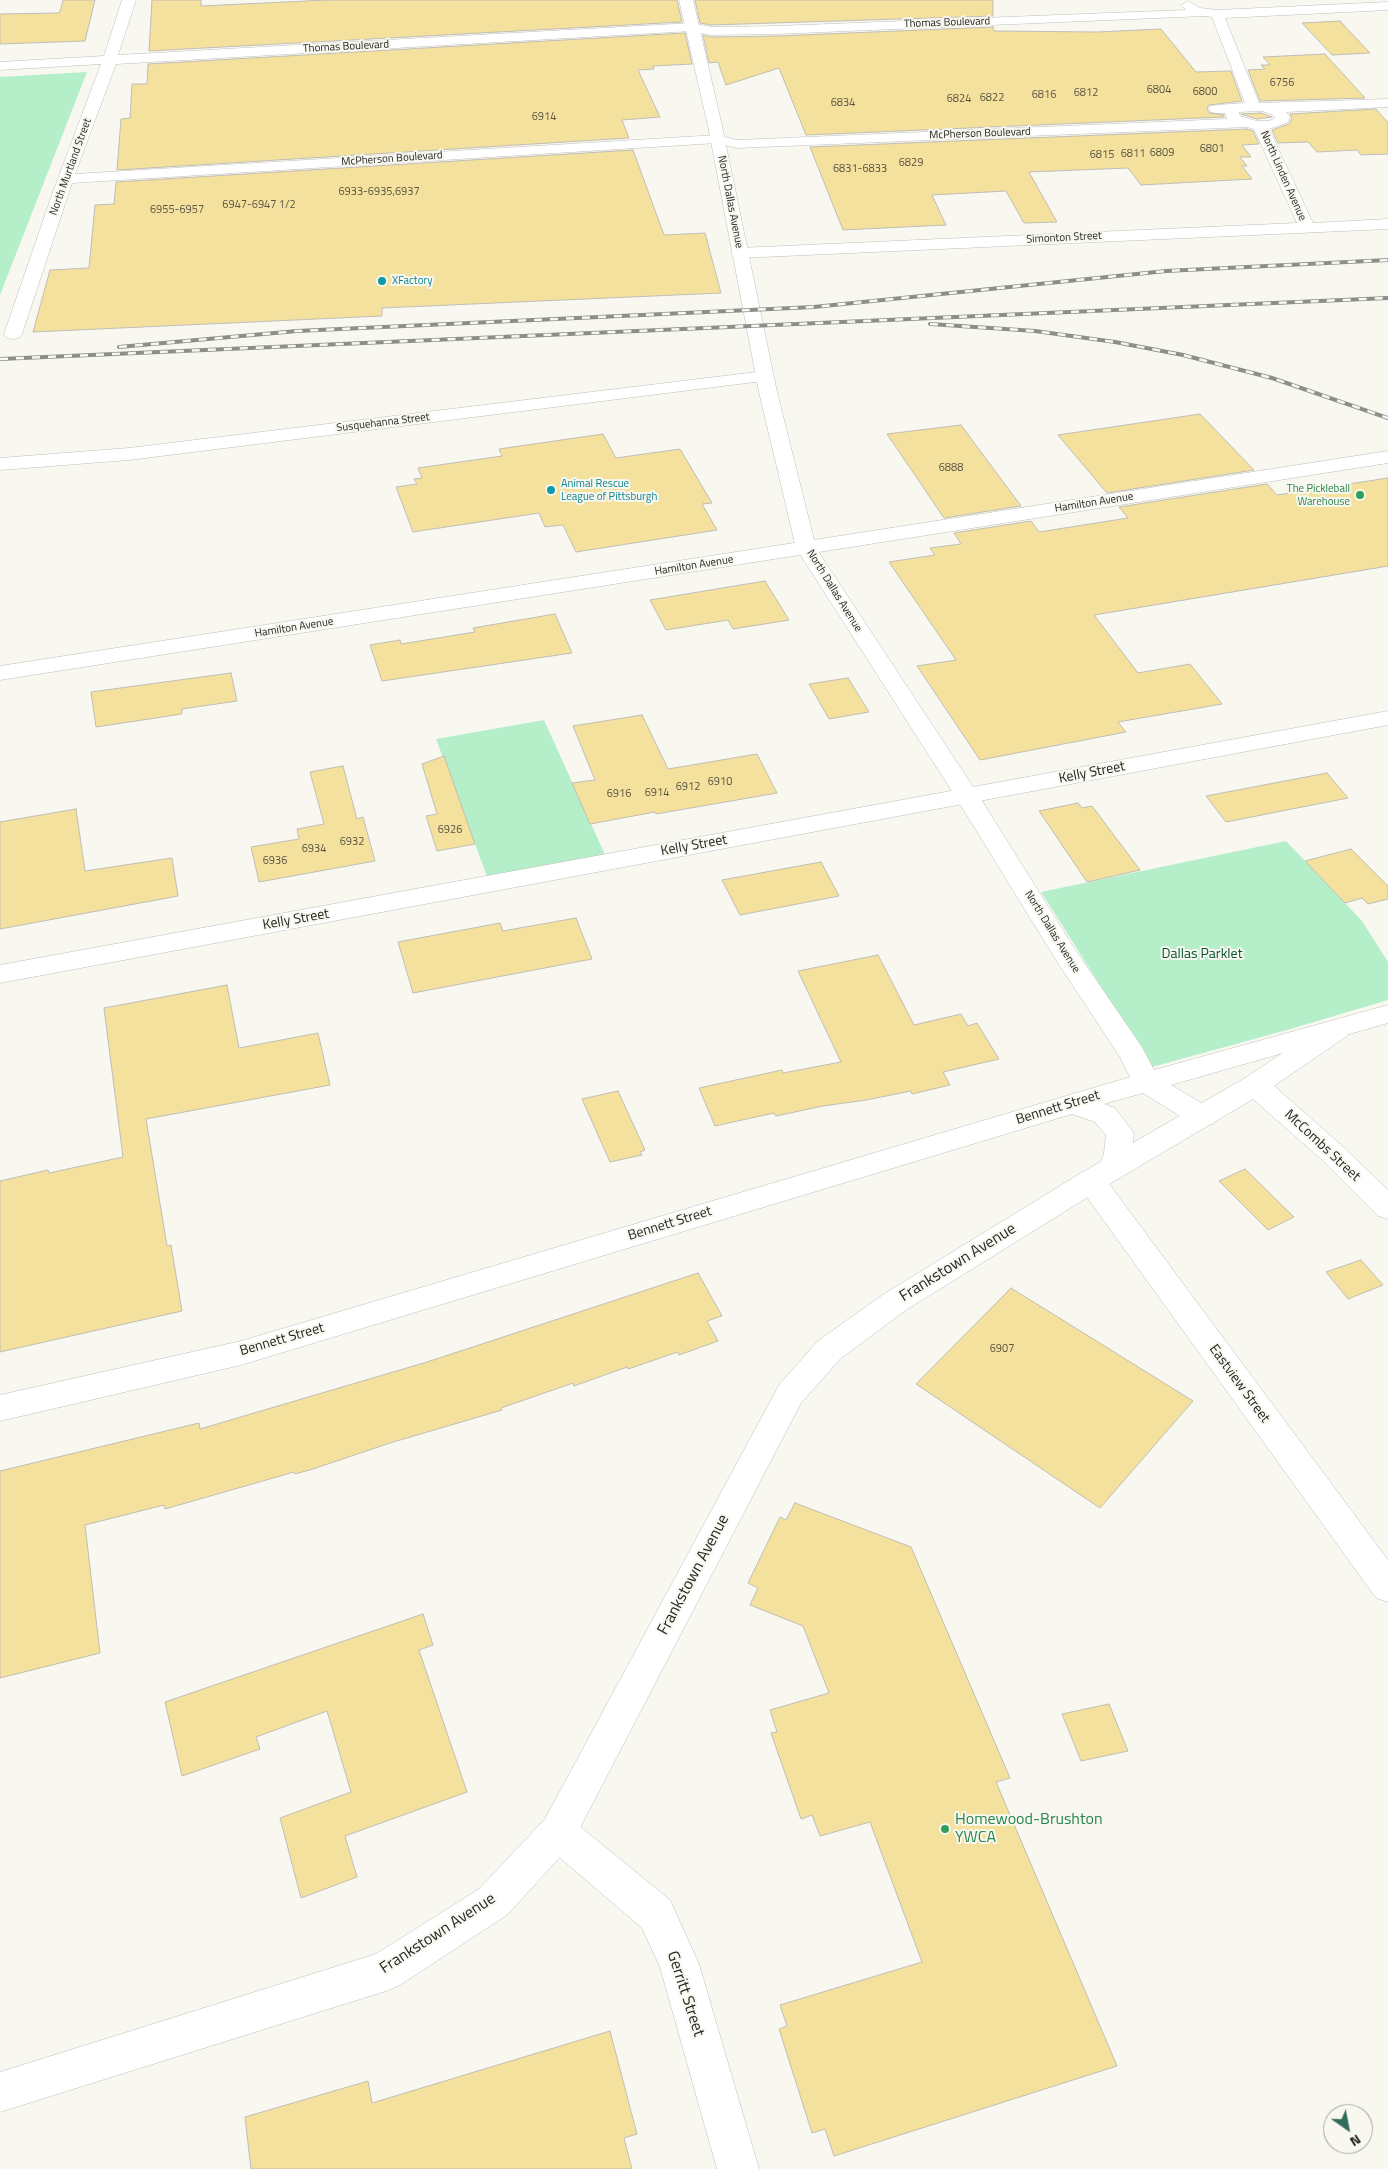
<!DOCTYPE html>
<style>
body{margin:0}
#map{position:relative;width:1388px;height:2169px;overflow:hidden;background:#f8f7f0;font-family:"Titillium Web",sans-serif}
canvas{display:block}
.north{position:absolute;left:1323px;top:2104px;width:50px;height:50px;box-sizing:border-box;background:#f8f7f0;border:1px solid #a4a39e;border-radius:50%;rotate:147deg;font-size:14px;font-weight:700;line-height:20px;text-align:center;color:#262623}
.north::after{content:'';display:block;margin:auto;width:18px;height:22px;background:#306d59;clip-path:polygon(50% 0,100% 100%,50% 72%,0 100%)}
</style>
<div id="map">
<canvas width="1388" height="2169"></canvas>
<div class="north">N</div>
</div>
<script>
const context = document.querySelector('canvas').getContext('2d');
context.lineJoin = 'round';
function paint(path, color) { context.fillStyle = color; context.fill(path, 'evenodd'); }
const toPath = rows => new Path2D(rows.map(r => 'M' + r).join(''));
function strokePath(path, color, width, dash) { context.strokeStyle = color; context.lineWidth = width; context.lineCap = dash ? 'butt' : 'round'; context.setLineDash(dash || []); context.stroke(path); }
function write(font, color, halo, rows, align = 'center') {
  context.font = font + ' "Titillium Web",sans-serif'; context.lineWidth = 4; context.setLineDash([]); context.textBaseline = 'middle'; context.strokeStyle = halo; context.fillStyle = color; for (const [text, x, y, turn = 0] of rows) {
    context.save(); context.translate(x, y); context.rotate((+turn || 0) * Math.PI / 180); context.textAlign = isNaN(turn) ? turn : align; if (halo) context.strokeText(text, 0, 0); context.fillText(text, 0, 0); context.restore();
  }
}
const green = toPath([
 [87,72,0,295,0,77],
 [544,720,606,857,488,879,436,739],
 [1286,841,1362,921,1388,962,1388,1000,1287,1030,1152,1067,1041,892]
]);
const building = toPath([
 [63,0,95,0,85,41,0,44,0,14,57,13,60,12,63,0],
 [152,0,201,0,201,6,327,0,677,0,682,22,149,51,152,0],
 [695,0,993,0,993,16,711,25,700,23,695,0],
 [1340,21,1370,53,1332,55,1302,23,1340,21],
 [993,27,994,31,1097,32,1161,29,1196,72,1231,71,1242,101,1209,105,1207,108,1209,113,1224,115,1224,117,806,135,779,68,726,85,718,62,709,63,703,35,711,37,777,36,993,27],
 [685,33,692,64,653,66,654,69,638,70,660,117,622,120,629,138,117,170,121,119,130,118,132,84,147,84,148,64,685,33],
 [1325,54,1365,98,1260,101,1248,70,1265,69,1261,65,1270,65,1263,57,1325,54],
 [1376,109,1388,123,1388,154,1361,155,1357,150,1317,152,1308,142,1278,143,1272,130,1289,124,1292,118,1290,114,1376,109],
 [1261,113,1272,117,1257,119,1241,114,1261,113],
 [1247,129,1253,131,1259,144,1242,145,1251,157,1240,157,1247,166,1242,166,1252,179,1141,185,1128,168,1029,172,1057,222,1024,223,1006,191,932,195,946,225,843,230,810,147,1247,129],
 [633,150,664,235,705,233,721,293,382,308,382,316,33,332,50,270,89,268,95,205,114,204,116,182,633,150],
 [1200,414,1254,470,1107,493,1058,435,1200,414],
 [961,425,1021,506,944,518,887,434,961,425],
 [603,434,616,458,680,449,712,503,702,504,717,530,576,552,563,525,545,527,539,513,413,532,396,487,417,484,414,479,422,478,418,468,502,456,499,449,603,434],
 [1388,478,1388,566,1094,615,1138,673,1190,664,1222,704,1118,722,1126,732,980,760,917,666,956,660,889,562,935,555,930,548,961,544,954,533,1031,521,1039,532,1128,518,1119,507,1267,484,1277,495,1388,478],
 [765,581,789,620,733,629,728,620,666,630,650,600,765,581],
 [555,614,572,653,382,681,370,645,400,640,401,644,475,632,473,628,555,614],
 [231,673,237,701,182,709,182,714,96,727,91,692,231,673],
 [848,678,869,712,829,719,809,684,848,678],
 [642,715,668,769,757,754,777,793,656,814,655,812,590,824,572,783,595,780,573,726,642,715],
 [444,756,475,844,437,851,426,816,437,814,422,764,444,756],
 [343,766,357,819,363,817,375,861,259,882,251,847,299,839,297,829,324,824,310,772,343,766],
 [1327,773,1348,798,1226,822,1206,796,1327,773],
 [1078,803,1082,808,1092,806,1140,870,1087,882,1039,811,1078,803],
 [76,809,85,871,172,858,178,896,0,929,0,822,76,809],
 [1351,849,1388,886,1388,899,1368,904,1362,898,1345,903,1305,861,1351,849],
 [821,862,839,896,740,915,722,880,821,862],
 [576,918,592,959,413,993,398,942,500,923,503,931,576,918],
 [878,955,914,1025,961,1014,968,1026,977,1023,999,1059,943,1072,950,1085,912,1094,911,1091,866,1100,823,1106,776,1116,774,1113,715,1126,699,1088,782,1070,783,1073,841,1062,798,971,878,955],
 [227,985,239,1048,318,1033,330,1085,146,1119,167,1246,171,1245,182,1311,0,1352,0,1181,48,1170,49,1173,123,1157,104,1008,227,985],
 [618,1091,645,1150,640,1152,642,1155,610,1162,582,1099,618,1091],
 [1245,1169,1294,1217,1268,1230,1219,1181,1245,1169],
 [1361,1260,1383,1285,1348,1299,1326,1272,1361,1260],
 [698,1273,722,1316,707,1321,718,1341,679,1355,678,1352,628,1369,627,1367,574,1386,573,1383,501,1408,502,1410,390,1443,313,1469,295,1474,294,1472,165,1509,164,1505,85,1525,100,1653,0,1678,0,1471,199,1423,200,1429,427,1362,698,1273],
 [1011,1288,1193,1401,1100,1508,916,1384,1011,1288],
 [795,1503,911,1547,1010,1778,996,1782,1117,2066,834,2156,825,2129,812,2133,779,2029,787,2026,780,2005,922,1962,870,1822,820,1836,812,1815,801,1819,771,1733,777,1732,770,1710,829,1693,803,1626,750,1605,758,1588,748,1583,780,1517,786,1520,795,1503],
 [423,1614,433,1645,419,1650,467,1792,345,1836,357,1877,301,1898,280,1818,351,1792,327,1711,256,1737,260,1749,182,1776,165,1702,423,1614],
 [1109,1704,1128,1751,1081,1761,1062,1714,1109,1704],
 [610,2031,637,2134,624,2138,632,2169,251,2169,245,2117,368,2081,372,2103,610,2031]
]);
const minor = toPath([
 [122,0,136,0,118,55,692,23,711,27,777,26,1186,10,1181,5,1188,1,1200,8,1217,10,1388,2,1388,10,1225,18,1259,103,1388,99,1388,107,1286,112,1290,117,1287,123,1269,129,1313,223,1388,219,1388,229,739,258,733,256,731,253,733,250,739,248,1297,223,1254,129,1247,127,737,148,717,143,72,183,22,334,19,338,13,339,7,338,4,334,53,192,101,64,0,70,0,62,104,56,122,0],
 [1205,16,1212,17,1245,103,1216,105,1211,106,1209,109,1211,112,1216,113,1225,113,1227,119,737,140,717,135,75,174,116,64,692,31,711,35,777,34,1205,16],
 [1261,111,1272,114,1275,118,1269,121,1257,121,1240,116,1239,112,1261,111],
 [765,371,771,372,774,376,771,380,129,460,0,470,0,458,129,448,765,371],
 [1388,451,1388,463,0,680,0,666,1388,451],
 [1388,711,1388,725,0,983,0,965,1388,711],
 [1255,1075,1265,1078,1340,1144,1388,1190,1388,1219,1378,1216,1320,1158,1245,1092,1241,1085,1245,1078,1255,1075],
 [1091,1170,1101,1173,1388,1560,1388,1602,1376,1598,1081,1189,1077,1181,1081,1173,1091,1170],
 [558,1814,571,1819,670,1900,699,1964,759,2169,717,2169,660,1967,642,1928,545,1845,539,1832,545,1819,558,1814]
]);
const tertiary = toPath([
 [1338,1020,1347,1022,1351,1029,1347,1036,1265,1092,1101,1189,906,1310,840,1359,801,1403,571,1845,507,1915,400,1985,386,1991,0,2112,0,2072,376,1954,479,1889,545,1819,779,1385,818,1341,884,1294,1081,1173,1245,1078,1329,1022,1338,1020]
]);
const secondary = toPath([
 [679,0,693,0,722,126,777,392,816,548,979,796,1074,948,1142,1047,1154,1070,1388,1005,1388,1023,1171,1085,1213,1110,1217,1117,1213,1124,1203,1127,1193,1124,1143,1093,1104,1104,1115,1108,1134,1133,1132,1153,1126,1170,1122,1177,1112,1181,1102,1177,1098,1170,1104,1153,1106,1135,1095,1122,1072,1114,241,1365,0,1421,0,1395,241,1341,1130,1077,1120,1057,1056,960,955,796,796,548,759,392,708,126,679,0]
]);
const rail = toPath([
 [930,324,1035,331,1115,342,1183,355,1272,378,1388,418],
 [119,347,297,331,814,307,1166,271,1388,260],
 [0,359,1388,298]
]);
const markers = [
 [382,281,5,"#0f9aa8"],
 [551,490,5,"#0f9aa8"],
 [1360,495,5,"#2e9e5b"],
 [945,1829,5,"#2e9e5b"]
];
const farStreetnames = [
 ["Thomas Boulevard",947,23,-2],
 ["Thomas Boulevard",346,47,-3],
 ["McPherson Boulevard",980,134,-2],
 ["McPherson Boulevard",392,159,-4],
 ["North Murtland Street",71,167,-70],
 ["North Linden Avenue",1283,176,66],
 ["North Dallas Avenue",730,202,79],
 ["Simonton Street",1064,238,-3],
 ["Susquehanna Street",383,423,-7],
 ["Hamilton Avenue",1094,503,-9],
 ["Hamilton Avenue",694,566,-9],
 ["North Dallas Avenue",834,591,58],
 ["Hamilton Avenue",294,628,-9],
 ["North Dallas Avenue",1052,932,58]
];
const numberNames = [
 ["6756",1282,83],
 ["6804",1159,90],
 ["6800",1205,92],
 ["6812",1086,93],
 ["6816",1044,95],
 ["6822",992,98],
 ["6824",959,99],
 ["6834",843,103],
 ["6914",544,117],
 ["6801",1212,149],
 ["6809",1162,153],
 ["6811",1133,154],
 ["6815",1102,155],
 ["6829",911,163],
 ["6831-6833",860,169],
 ["6933-6935,6937",379,192],
 ["6947-6947 1/2",259,205],
 ["6955-6957",177,210],
 ["6888",951,468],
 ["6910",720,782],
 ["6912",688,787],
 ["6914",657,793],
 ["6916",619,794],
 ["6926",450,830],
 ["6932",352,842],
 ["6934",314,849],
 ["6936",275,861],
 ["6907",1002,1349]
];
const farCulturenames = [
 ["XFactory",392,281],
 ["Animal Rescue",561,484],
 ["League of Pittsburgh",561,497]
];
const farLeisurenames = [
 ["The Pickleball",1350,489],
 ["Warehouse",1350,502]
];
const streetNames = [
 ["Kelly Street",1092,773,-11],
 ["Kelly Street",694,846,-10],
 ["Kelly Street",296,920,-10],
 ["Bennett Street",1058,1108,-17],
 ["McCombs Street",1322,1146,43],
 ["Bennett Street",670,1224,-17],
 ["Bennett Street",282,1340,-16],
 ["Eastview Street",1239,1384,54]
];
const parkNames = [
 ["Dallas Parklet",1202,955]
];
const nearStreetnames = [
 ["Frankstown Avenue",958,1263,-32],
 ["Frankstown Avenue",694,1575,-62],
 ["Frankstown Avenue",438,1934,-33],
 ["Gerritt Street",685,1994,72]
];
const nearLeisurenames = [
 ["Homewood-Brushton",955,1820],
 ["YWCA",955,1838]
];
paint(green, '#b5efca');
paint(building, '#f5e19e');
strokePath(building, '#bfbdb6', 1);
strokePath(minor, '#c0beb8', 1);
strokePath(tertiary, '#c0beb8', 1);
strokePath(secondary, '#c0beb8', 1);
paint(minor, '#fff');
paint(tertiary, '#fff');
paint(secondary, '#fff');
strokePath(rail, '#8e8e89', 4);
strokePath(rail, '#f8f7f0', 2.5, [8]);
for (const [x, y, r, color] of markers) { const dot = new Path2D(); dot.arc(x, y, r, 0, 2 * Math.PI); context.fillStyle = color; context.fill(dot); strokePath(dot, '#f8f7f0', 2); }
write('11px', '#262623', '#f8f7f0', farStreetnames);
write('11px', '#5a5542', null, numberNames);
write('11px', '#0d838f', '#f8f7f0', farCulturenames, 'left');
write('11px', '#27864d', '#f8f7f0', farLeisurenames, 'right');
write('14px', '#262623', '#f8f7f0', streetNames);
write('14px', '#035531', '#f8f7f0', parkNames);
write('16px', '#262623', '#f8f7f0', nearStreetnames);
write('16px', '#27864d', '#f8f7f0', nearLeisurenames, 'left');
</script>
